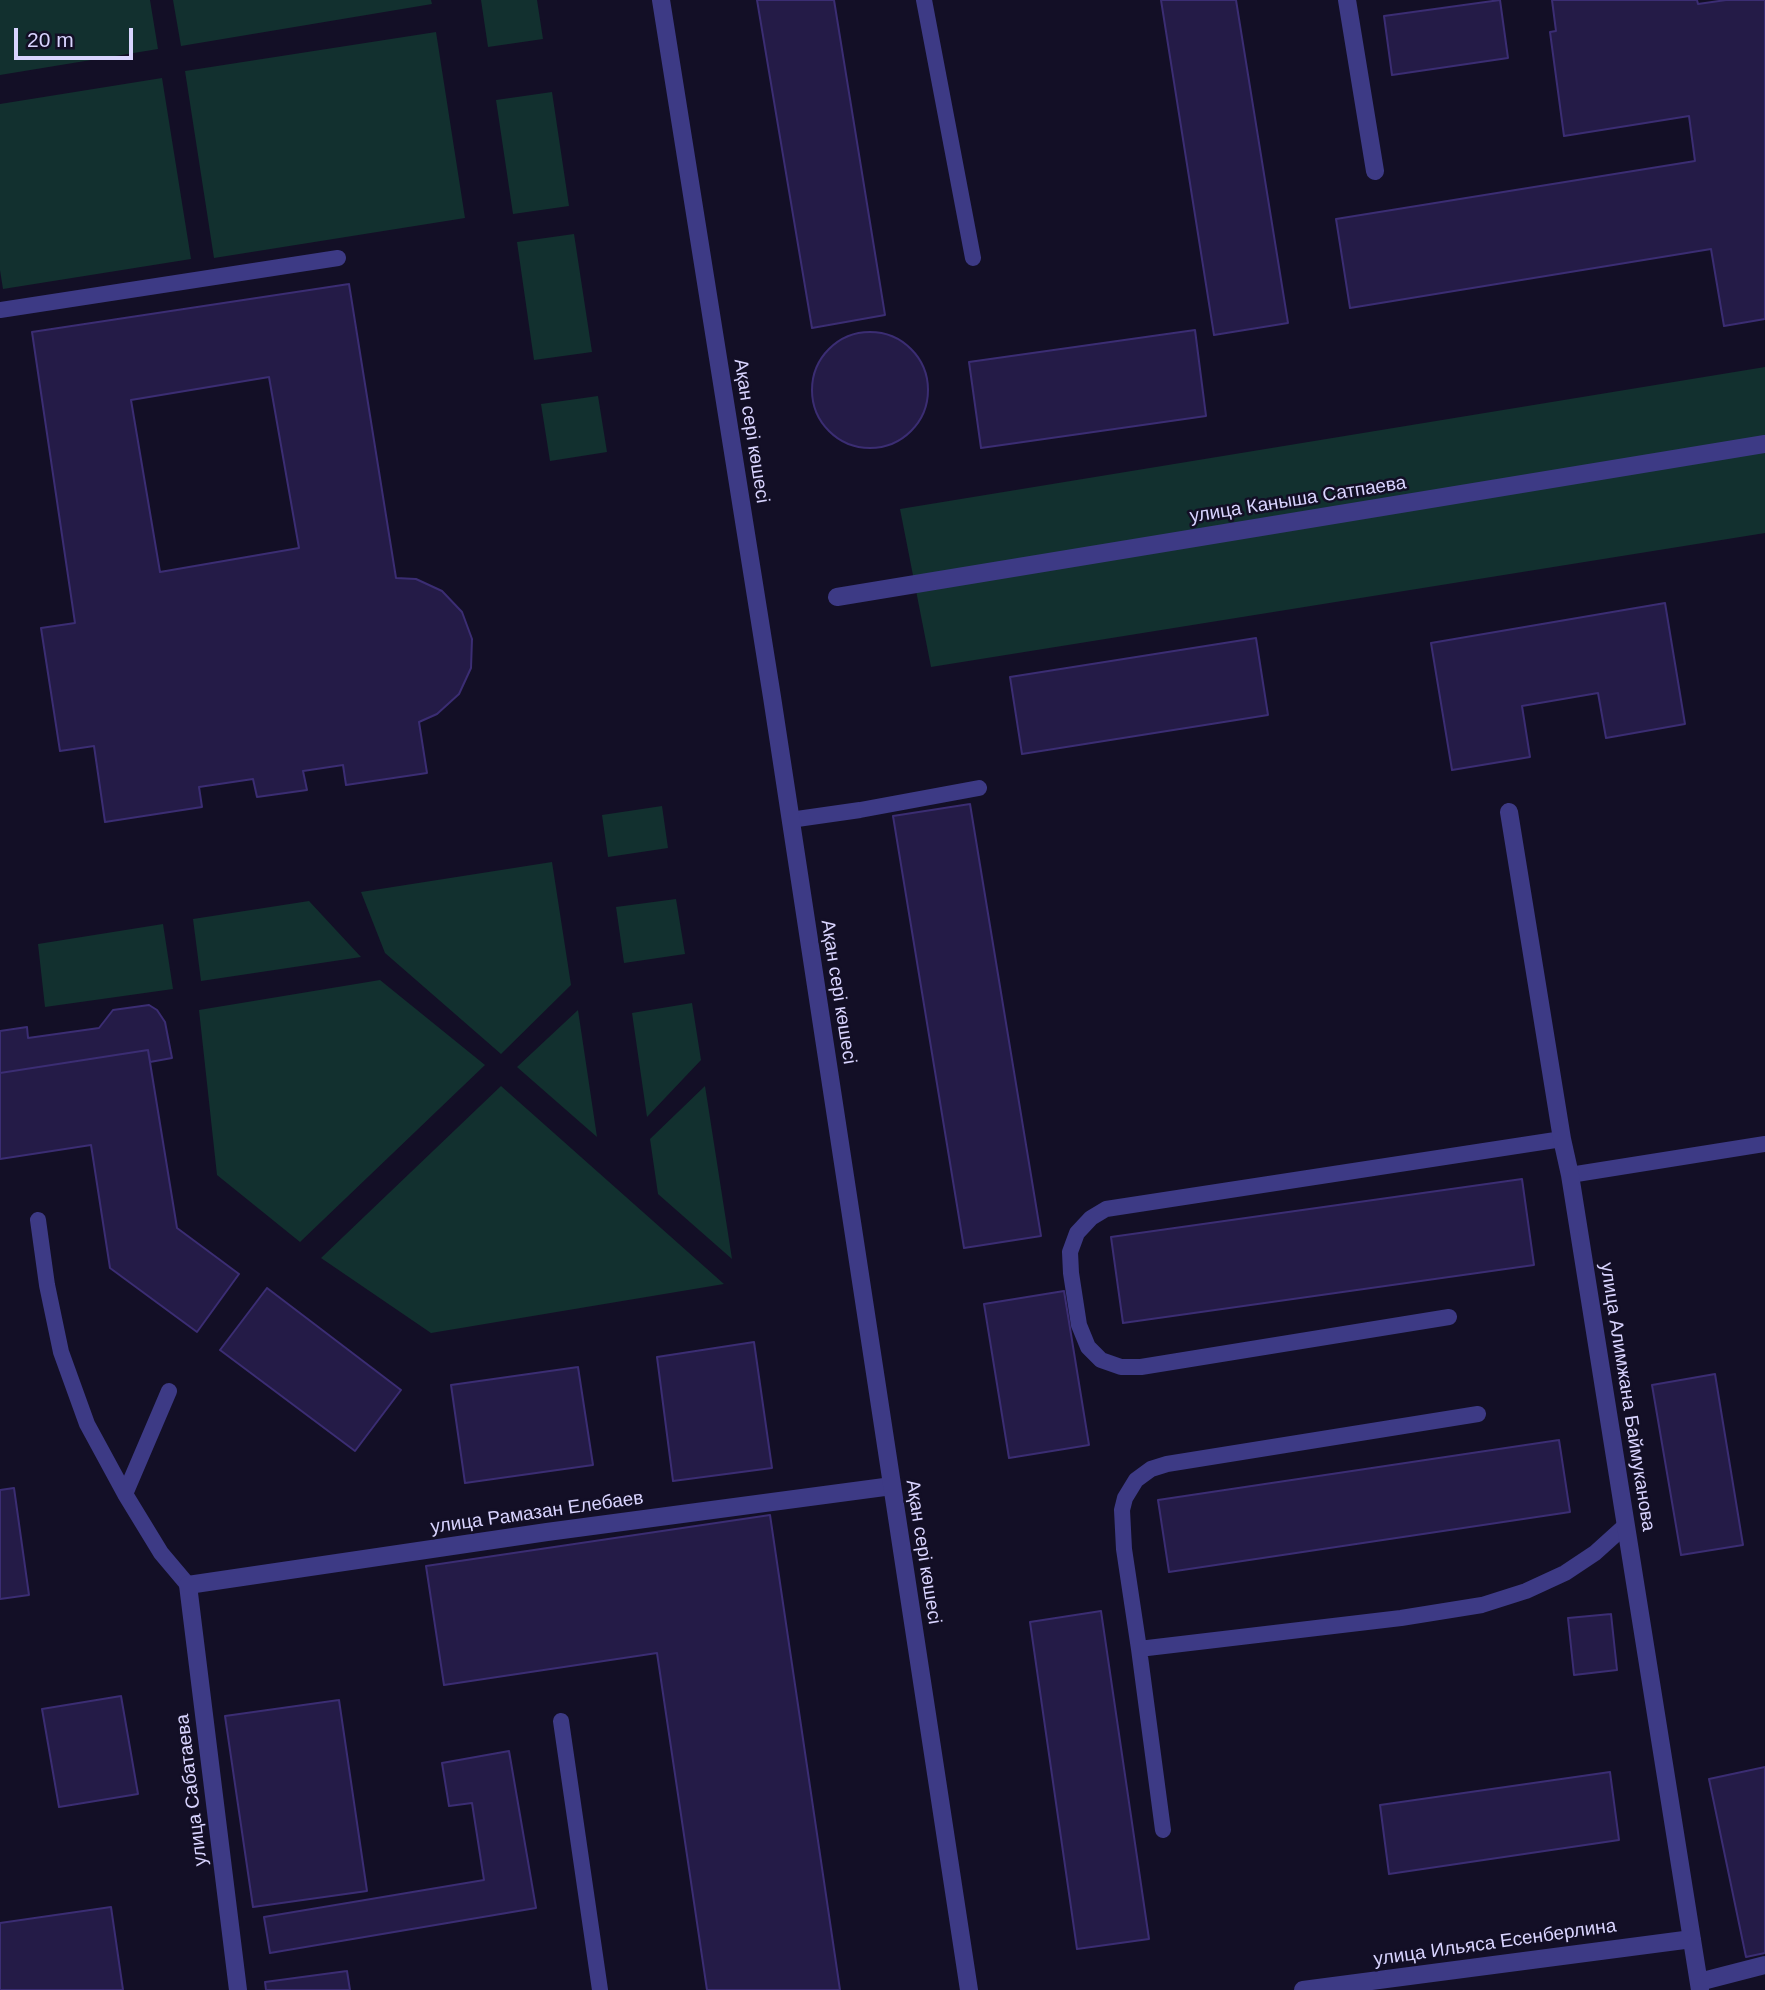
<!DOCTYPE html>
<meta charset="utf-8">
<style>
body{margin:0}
#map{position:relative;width:1765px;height:1990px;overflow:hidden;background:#130f26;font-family:Helvetica,sans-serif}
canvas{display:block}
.scale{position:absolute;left:14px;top:28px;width:119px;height:32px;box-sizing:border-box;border:4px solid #d9d4ff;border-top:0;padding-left:9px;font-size:21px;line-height:24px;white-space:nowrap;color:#d9d4ff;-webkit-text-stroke:5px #130f26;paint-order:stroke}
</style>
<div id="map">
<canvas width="1765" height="1990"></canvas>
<div class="scale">20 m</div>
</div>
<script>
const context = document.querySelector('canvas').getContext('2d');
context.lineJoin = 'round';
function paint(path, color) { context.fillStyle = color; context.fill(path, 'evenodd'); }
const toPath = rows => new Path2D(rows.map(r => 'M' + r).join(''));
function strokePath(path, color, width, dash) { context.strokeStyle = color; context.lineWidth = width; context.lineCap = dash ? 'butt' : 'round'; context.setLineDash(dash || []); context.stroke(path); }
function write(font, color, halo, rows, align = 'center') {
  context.font = font + ' Helvetica,sans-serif'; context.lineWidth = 5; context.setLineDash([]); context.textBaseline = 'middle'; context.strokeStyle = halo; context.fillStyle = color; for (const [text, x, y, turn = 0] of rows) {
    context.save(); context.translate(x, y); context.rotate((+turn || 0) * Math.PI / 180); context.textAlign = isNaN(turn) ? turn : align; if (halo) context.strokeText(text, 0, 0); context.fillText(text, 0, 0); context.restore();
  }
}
const green = toPath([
 [0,0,150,0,158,49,0,75],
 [173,0,431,0,432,4,181,46],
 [481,0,537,0,543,39,488,47],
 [436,32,465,218,214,258,185,71],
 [162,78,191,259,3,289,0,270,0,104],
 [552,92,569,206,513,214,496,100],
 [574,234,592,352,534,360,517,242],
 [1765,367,1765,533,931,667,900,509],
 [598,396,607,452,550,461,541,404],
 [662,806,668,848,608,857,602,815],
 [552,862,571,985,501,1054,385,953,361,892],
 [676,899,685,954,624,963,616,907],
 [309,901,361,957,201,981,193,919],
 [163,924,173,989,45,1007,38,944],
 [380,980,485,1065,300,1242,217,1175,199,1010],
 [692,1003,701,1060,647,1117,632,1013],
 [578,1010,597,1137,517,1067],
 [501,1086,724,1284,431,1333,321,1258],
 [705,1086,732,1259,658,1194,650,1139]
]);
const building = toPath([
 [757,0,834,0,885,315,812,328,757,0],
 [1161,0,1236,0,1288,323,1214,335,1161,0],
 [1500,0,1508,58,1392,75,1384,16,1500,0],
 [1552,0,1697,0,1698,4,1726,0,1765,0,1765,319,1724,326,1711,249,1350,308,1336,219,1695,161,1689,116,1564,136,1550,32,1556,31,1552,0],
 [349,284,396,578,416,579,442,591,462,612,472,639,471,668,459,694,437,714,419,722,427,773,346,785,343,765,303,771,307,790,257,797,253,779,199,787,202,807,105,822,94,746,60,751,41,628,75,623,32,332,349,284],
 [269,377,299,548,160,572,131,400,269,377],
 [1195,330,1206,416,981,448,969,362,1195,330],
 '812 390a58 58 0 1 1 116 0a58 58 0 1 1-116 0Z',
 [1665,603,1685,724,1606,738,1598,693,1522,706,1530,757,1452,770,1431,643,1665,603],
 [1256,638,1268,715,1022,754,1010,677,1256,638],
 [970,804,1041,1236,964,1248,893,816,970,804],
 [149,1005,157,1010,165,1022,172,1058,150,1062,148,1050,0,1073,0,1031,27,1027,28,1038,99,1028,113,1010,149,1005],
 [148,1050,177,1228,239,1274,197,1332,110,1268,91,1145,0,1159,0,1073,148,1050],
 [1522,1179,1534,1265,1123,1323,1111,1237,1522,1179],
 [267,1288,401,1390,355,1451,220,1350,267,1288],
 [1064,1291,1089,1445,1009,1458,984,1304,1064,1291],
 [754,1342,772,1468,673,1481,657,1357,754,1342],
 [578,1367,593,1465,465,1483,451,1385,578,1367],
 [1715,1374,1743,1545,1681,1555,1652,1385,1715,1374],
 [1559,1440,1570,1512,1169,1572,1158,1500,1559,1440],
 [14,1488,29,1595,0,1599,0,1490,14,1488],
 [770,1515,840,1990,707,1990,657,1653,444,1685,426,1566,770,1515],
 [1101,1611,1149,1939,1077,1949,1030,1622,1101,1611],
 [1611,1614,1617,1670,1574,1675,1568,1618,1611,1614],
 [121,1696,138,1794,59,1807,42,1709,121,1696],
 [339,1700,367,1891,253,1907,225,1716,339,1700],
 [509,1751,536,1908,270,1953,264,1917,484,1880,472,1803,449,1806,442,1763,509,1751],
 [1765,1767,1765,1953,1746,1957,1709,1779,1765,1767],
 [1610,1772,1619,1840,1389,1874,1380,1805,1610,1772],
 [111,1907,123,1990,0,1990,0,1923,111,1907],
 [347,1971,350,1990,266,1990,265,1982,347,1971]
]);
const service = toPath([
 [924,0,973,258],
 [0,310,338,258],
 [790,820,860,810,979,788],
 [1570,1175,1765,1144],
 [38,1220,47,1285,61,1352,87,1424,125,1494,161,1553,188,1585],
 [1449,1317,1141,1367,1121,1367,1101,1360,1088,1347,1079,1325,1071,1273,1070,1252,1077,1233,1091,1218,1106,1209,1562,1139],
 [1478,1414,1167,1464,1151,1469,1136,1480,1125,1498,1122,1510,1124,1549,1139,1649,1401,1618,1482,1605,1526,1591,1565,1573,1595,1553,1626,1525],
 [125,1494,169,1391],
 [1139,1649,1163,1830],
 [561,1721,600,1990]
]);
const pedestrian = toPath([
 [837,597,1765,444]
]);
const minor = toPath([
 [1347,0,1375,171],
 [1509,812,1562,1139,1570,1175,1700,1990],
 [1699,1982,1765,1965],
 [238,1990,188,1585,547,1532,892,1486],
 [1303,1990,1692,1939]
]);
const tertiary = toPath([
 [661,0,772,697,969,1990]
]);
const streetNames = [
 ["Ақан сері көшесі",751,431,81],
 ["улица Каныша Сатпаева",1298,500,-9],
 ["Ақан сері көшесі",838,992,81],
 ["улица Алимжана Баймуканова",1627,1397,81],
 ["улица Рамазан Елебаев",537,1513,-8],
 ["Ақан сері көшесі",923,1552,81],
 ["улица Сабатаева",192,1790,-97],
 ["улица Ильяса Есенберлина",1495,1943,-8]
];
paint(green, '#12302f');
paint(building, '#241b47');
strokePath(building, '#3b2d73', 2);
strokePath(service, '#3d3a85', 16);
strokePath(pedestrian, '#3d3a85', 18);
strokePath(minor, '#3d3a85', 18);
strokePath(tertiary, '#3d3a85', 18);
write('19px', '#d9d4ff', '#130f26', streetNames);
</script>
